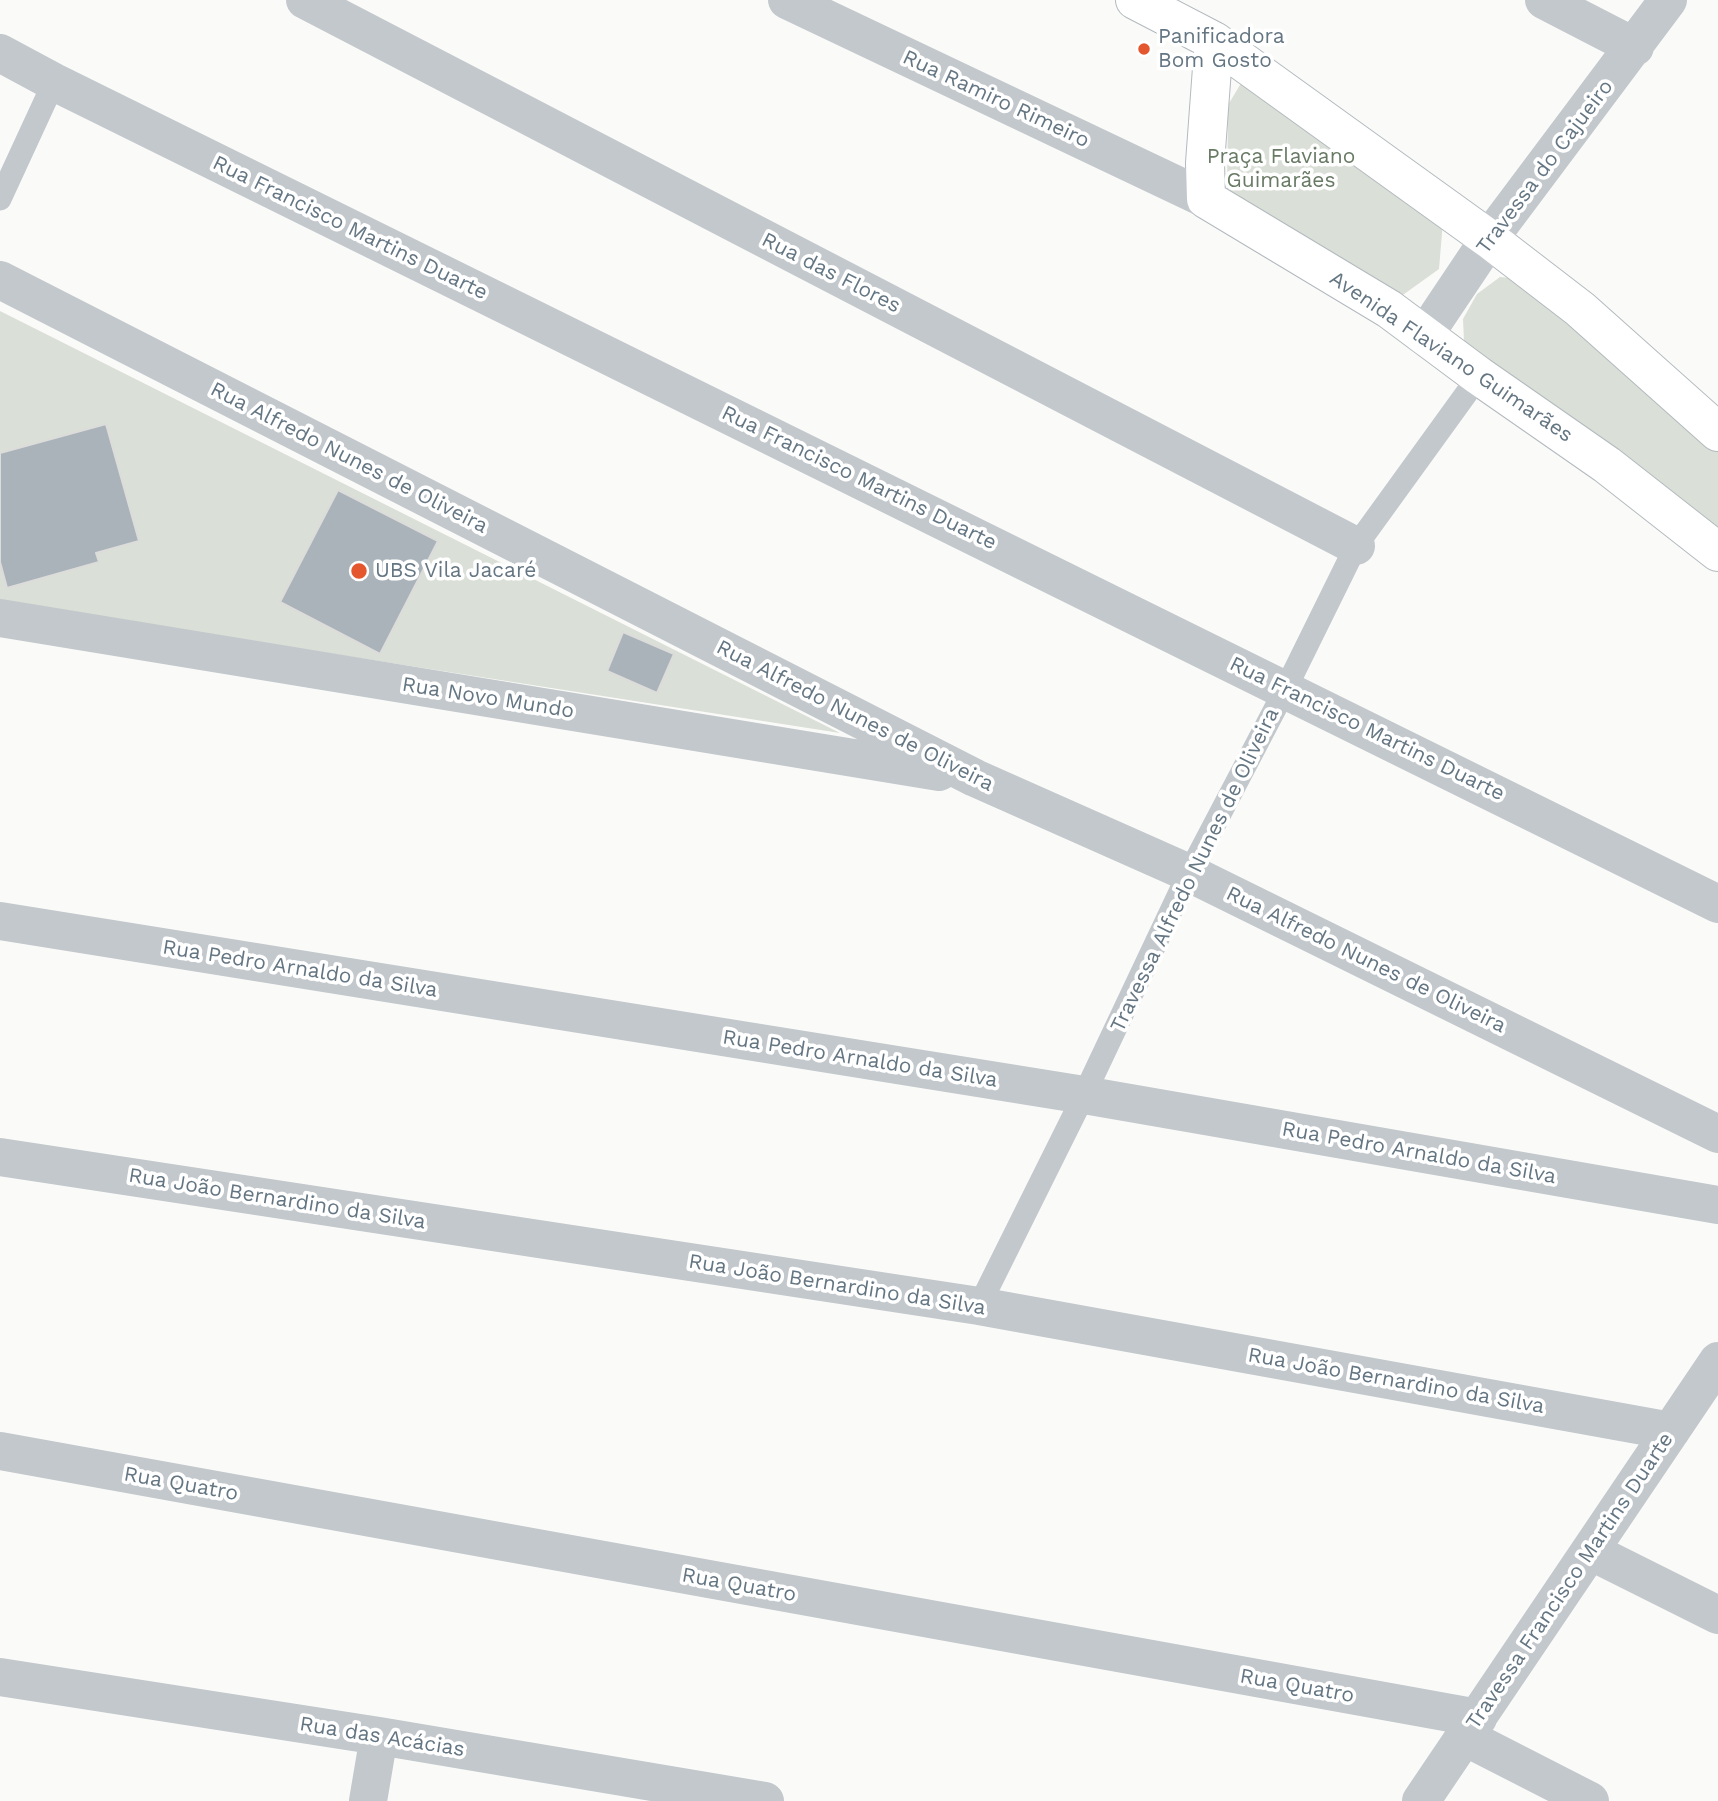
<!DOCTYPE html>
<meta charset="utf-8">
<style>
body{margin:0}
canvas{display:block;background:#fafaf8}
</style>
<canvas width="1718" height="1801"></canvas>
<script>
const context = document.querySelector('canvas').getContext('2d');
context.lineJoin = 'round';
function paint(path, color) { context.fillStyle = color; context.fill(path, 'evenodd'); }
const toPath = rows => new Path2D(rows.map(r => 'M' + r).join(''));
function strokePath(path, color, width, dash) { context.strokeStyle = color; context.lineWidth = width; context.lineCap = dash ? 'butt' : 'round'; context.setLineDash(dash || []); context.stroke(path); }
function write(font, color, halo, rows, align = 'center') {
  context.font = font + ' "Work Sans",sans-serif'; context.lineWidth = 7; context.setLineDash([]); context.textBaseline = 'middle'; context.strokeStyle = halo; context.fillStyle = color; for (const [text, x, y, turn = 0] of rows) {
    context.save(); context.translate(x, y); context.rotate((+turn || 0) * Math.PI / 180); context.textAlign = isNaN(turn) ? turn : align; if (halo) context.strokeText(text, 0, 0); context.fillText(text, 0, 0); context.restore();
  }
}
const green = toPath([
 [1243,80,1443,221,1439,269,1400,297,1227,196,1228,105],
 [1500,277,1529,280,1718,449,1718,544,1464,341,1463,319,1477,294],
 [0,311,840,733,0,602]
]);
const building = toPath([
 [106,424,139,541,96,553,99,562,7,588,0,562,0,453,106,424],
 [338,490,438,541,380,654,280,602,338,490],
 [623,632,674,654,657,693,607,671,623,632]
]);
const lane = toPath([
 [0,199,54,82],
 [979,1306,1084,1095,1189,873,1286,688,1356,546,1479,376]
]);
const street = toPath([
 [305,0,1356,546],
 [787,0,1206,199],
 [1544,0,1635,47],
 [0,53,54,82,1718,904],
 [0,280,975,778,1189,873,1718,1134],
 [1424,336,1489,239,1668,0],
 [0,618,939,772],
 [0,921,1084,1095,1718,1205],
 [0,1157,979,1306,1671,1431],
 [0,1451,1478,1718],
 [1590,1551,1718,1615],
 [0,1677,379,1736,765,1801],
 [1465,1737,1590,1801],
 [368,1801,379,1736],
 [1421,1801,1718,1361]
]);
const secondary = toPath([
 [1135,0,1214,41,1489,239,1580,309,1718,432],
 [1214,41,1205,163,1206,199,1389,309,1479,376,1607,465,1718,552]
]);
const markers = [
 [1144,49,7,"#e4572e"],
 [359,571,9,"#e4572e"]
];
const poiNames = [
 ["Panificadora",1158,37],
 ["Bom Gosto",1158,61],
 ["UBS Vila Jacaré",375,571]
];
const streetNames = [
 ["Rua Ramiro Rimeiro",996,99,25],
 ["Travessa do Cajueiro",1545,167,-53],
 ["Rua Francisco Martins Duarte",350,228,26],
 ["Rua das Flores",831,273,27],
 ["Avenida Flaviano Guimarães",1451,357,34],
 ["Rua Alfredo Nunes de Oliveira",349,458,27],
 ["Rua Francisco Martins Duarte",859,478,26],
 ["Rua Novo Mundo",488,698,9],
 ["Rua Alfredo Nunes de Oliveira",855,716,27],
 ["Rua Francisco Martins Duarte",1367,729,26],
 ["Travessa Alfredo Nunes de Oliveira",1195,870,-64],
 ["Rua Alfredo Nunes de Oliveira",1366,960,26],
 ["Rua Pedro Arnaldo da Silva",300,969,9],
 ["Rua Pedro Arnaldo da Silva",860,1059,9],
 ["Rua Pedro Arnaldo da Silva",1419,1153,10],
 ["Rua João Bernardino da Silva",277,1199,9],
 ["Rua João Bernardino da Silva",837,1285,9],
 ["Rua João Bernardino da Silva",1396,1381,10],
 ["Rua Quatro",181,1484,10],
 ["Travessa Francisco Martins Duarte",1570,1581,-56],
 ["Rua Quatro",739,1585,10],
 ["Rua Quatro",1297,1686,10],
 ["Rua das Acácias",382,1737,9]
];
const parkNames = [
 ["Praça Flaviano",1281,157],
 ["Guimarães",1281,181]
];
paint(green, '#dadfd7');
paint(building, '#aab3b9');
strokePath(building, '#dcdcda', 2);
strokePath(secondary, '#b3babf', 40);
strokePath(lane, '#c3c8cc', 23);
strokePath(street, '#c3c8cc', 38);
strokePath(secondary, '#fff', 38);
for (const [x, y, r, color] of markers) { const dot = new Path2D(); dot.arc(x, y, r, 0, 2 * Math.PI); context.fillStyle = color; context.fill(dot); strokePath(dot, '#fff', 2.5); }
write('21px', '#657683', '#fff', poiNames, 'left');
write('21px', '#657683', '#fff', streetNames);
write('21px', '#687a64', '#fff', parkNames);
</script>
